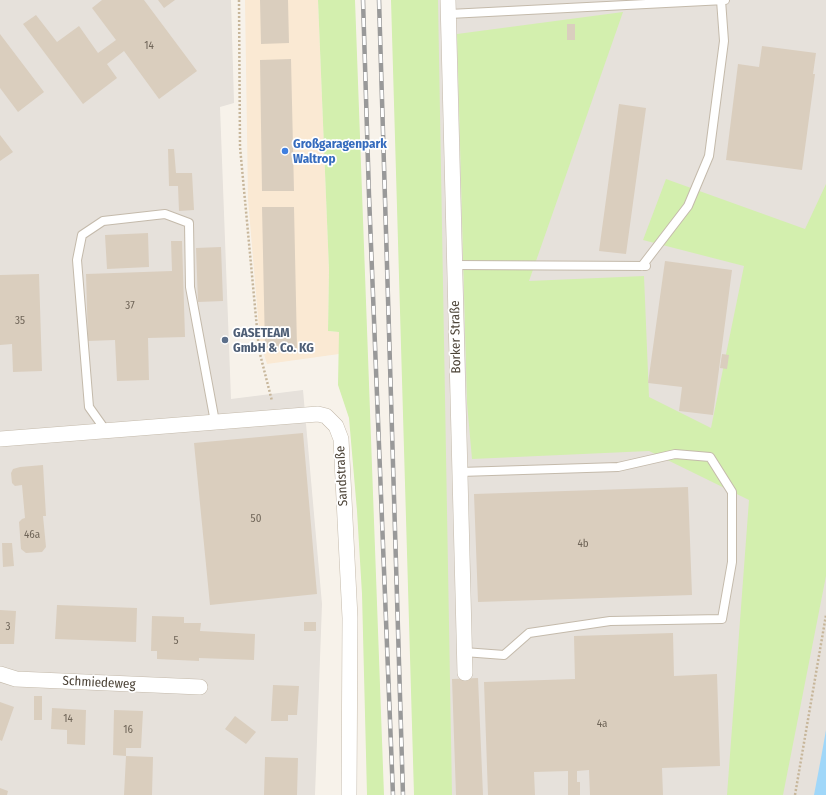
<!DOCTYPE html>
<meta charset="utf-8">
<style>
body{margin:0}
canvas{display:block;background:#f7f2ea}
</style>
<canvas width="826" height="795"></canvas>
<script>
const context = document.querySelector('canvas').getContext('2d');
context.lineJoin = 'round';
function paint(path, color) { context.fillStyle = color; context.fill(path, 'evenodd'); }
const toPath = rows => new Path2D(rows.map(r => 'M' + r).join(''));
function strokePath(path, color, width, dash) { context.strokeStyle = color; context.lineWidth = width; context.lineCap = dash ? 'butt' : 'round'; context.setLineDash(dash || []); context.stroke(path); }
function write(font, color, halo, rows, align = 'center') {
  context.font = font + ' "Fira Sans Condensed",sans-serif'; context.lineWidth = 3.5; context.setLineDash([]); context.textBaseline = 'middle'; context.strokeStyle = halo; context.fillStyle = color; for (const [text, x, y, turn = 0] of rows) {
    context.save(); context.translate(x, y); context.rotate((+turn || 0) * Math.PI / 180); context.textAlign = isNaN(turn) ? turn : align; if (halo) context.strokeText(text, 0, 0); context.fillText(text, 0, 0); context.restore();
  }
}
const commercial = toPath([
 [245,0,318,0,329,270,328,331,339,332,339,354,267,364,260,341,248,199]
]);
const industrial = toPath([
 [0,0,231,0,234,103,220,107,231,399,303,390,322,604,315,795,0,795],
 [413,0,826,0,826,795,438,795]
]);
const green = toPath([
 [318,0,355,0,384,795,367,795,362,594,357,511,349,418,338,385,339,332,328,331,329,270],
 [391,0,438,0,452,795,414,795],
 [623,12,529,281,644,276,649,397,711,428,744,266,643,240,666,179,805,229,826,184,826,576,783,795,727,795,749,500,649,451,472,459,467,403,457,34]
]);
const water = toPath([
 [826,730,826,795,814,795,821,758]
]);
const building = toPath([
 [102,0,144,0,197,71,159,99,124,51,107,64,117,78,83,104,23,24,36,15,57,42,79,26,98,53,116,40,92,8],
 [158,0,175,0,164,8],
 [260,0,288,0,289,43,261,44],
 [567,24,575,24,575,40,567,40],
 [0,34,44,92,18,112,0,88],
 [762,46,816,53,813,74,815,74,802,170,726,160,738,64,759,67],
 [291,59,294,191,262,191,260,60],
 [619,104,646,108,626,254,599,251],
 [0,135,13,152,0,161],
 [168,149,174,149,176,173,192,173,194,210,179,211,178,186,169,186],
 [262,207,294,207,297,348,265,348],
 [148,233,149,267,107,269,105,235],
 [171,241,182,241,185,337,148,338,149,380,117,381,115,340,88,341,86,274,172,271],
 [221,247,223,301,198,302,196,248],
 [665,261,732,270,713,415,679,411,682,387,648,383],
 [39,274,42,371,13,372,12,344,0,345,0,275],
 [722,354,729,355,727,369,720,368],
 [303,433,317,594,210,605,194,443],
 [43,465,46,516,43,516,46,547,42,552,26,553,21,549,19,522,22,519,25,518,22,485,15,486,12,483,11,473,13,469,20,467],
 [688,487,692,595,478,602,474,494],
 [2,543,12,543,14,566,3,567],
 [57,605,137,608,136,642,55,639],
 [0,610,16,611,14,644,0,644],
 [152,616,184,617,184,623,201,623,200,631,255,634,254,660,199,658,199,661,157,659,157,651,151,651],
 [304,622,316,622,316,631,304,631],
 [673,633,674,676,717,674,720,766,662,768,663,795,590,795,589,770,577,771,577,782,580,782,580,795,568,795,568,771,534,772,535,795,488,795,484,682,575,679,574,636],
 [478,678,483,795,456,795,452,679],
 [273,685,299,686,297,715,288,715,288,721,271,721],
 [34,696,42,696,42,720,34,720],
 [0,702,14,707,2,741,0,740],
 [52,708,86,710,85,745,67,744,67,730,51,729],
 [114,710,143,711,141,748,126,748,126,756,113,755],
 [235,716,256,732,246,744,225,729],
 [126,756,153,757,152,795,124,795],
 [265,757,298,758,297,795,264,795],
 [0,788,8,791,7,795,0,795]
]);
const path = toPath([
 [239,0,240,147,259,350,272,401],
 [795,795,826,615]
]);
const service = toPath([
 [449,14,725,0],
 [454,265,646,266],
 [642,266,688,206,709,156,724,41,721,0],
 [106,431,89,407,77,260,82,235,103,221,165,214,189,223,190,287,215,422],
 [460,472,618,467,675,454,710,457,732,492,732,562,722,619,610,621,529,633,504,655,464,652]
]);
const minor = toPath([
 [448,0,465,673],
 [0,439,318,414,326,416,336,426,341,439,350,618,349,795],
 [0,674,16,679,200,687]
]);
const rail = toPath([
 [363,0,369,195,393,795],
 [379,0,403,795]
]);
const markers = [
 [285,151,4,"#3f7fe0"],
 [225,340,4,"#5c6f8a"]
];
const numberNames = [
 ["14",149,46],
 ["37",130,306],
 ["35",20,321],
 ["50",256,519],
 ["46a",32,535],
 ["4b",583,544],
 ["3",8,627],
 ["5",176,641],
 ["14",68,719],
 ["4a",602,724],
 ["16",128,730]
];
const shopNames = [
 ["Großgaragenpark",293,144],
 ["Waltrop",293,159]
];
const serviceNames = [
 ["GASETEAM",233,333],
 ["GmbH & Co. KG",233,348]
];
const streetNames = [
 ["Borker Straße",456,337,-91],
 ["Sandstraße",342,476,-93],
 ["Schmiedeweg",99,683,3]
];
paint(commercial, '#fae9d3');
paint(industrial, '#e6e1db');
paint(green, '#d3efae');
paint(water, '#a0d7f9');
paint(building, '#dacebe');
strokePath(service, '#c4baab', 10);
strokePath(minor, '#c4baab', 16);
strokePath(path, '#c7b69a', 2.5, [2, 2]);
strokePath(service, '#fff', 8);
strokePath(minor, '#fff', 15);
strokePath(rail, '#999', 4.5);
strokePath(rail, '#fff', 3, [9]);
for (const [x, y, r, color] of markers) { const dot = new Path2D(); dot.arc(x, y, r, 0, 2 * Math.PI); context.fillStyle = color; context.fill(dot); strokePath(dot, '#fff', 1.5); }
write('11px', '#706659', null, numberNames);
write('bold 13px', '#366cbe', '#fff', shopNames, 'left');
write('bold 13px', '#4e5e75', '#fff', serviceNames, 'left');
write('13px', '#4c4337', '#fff', streetNames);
</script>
